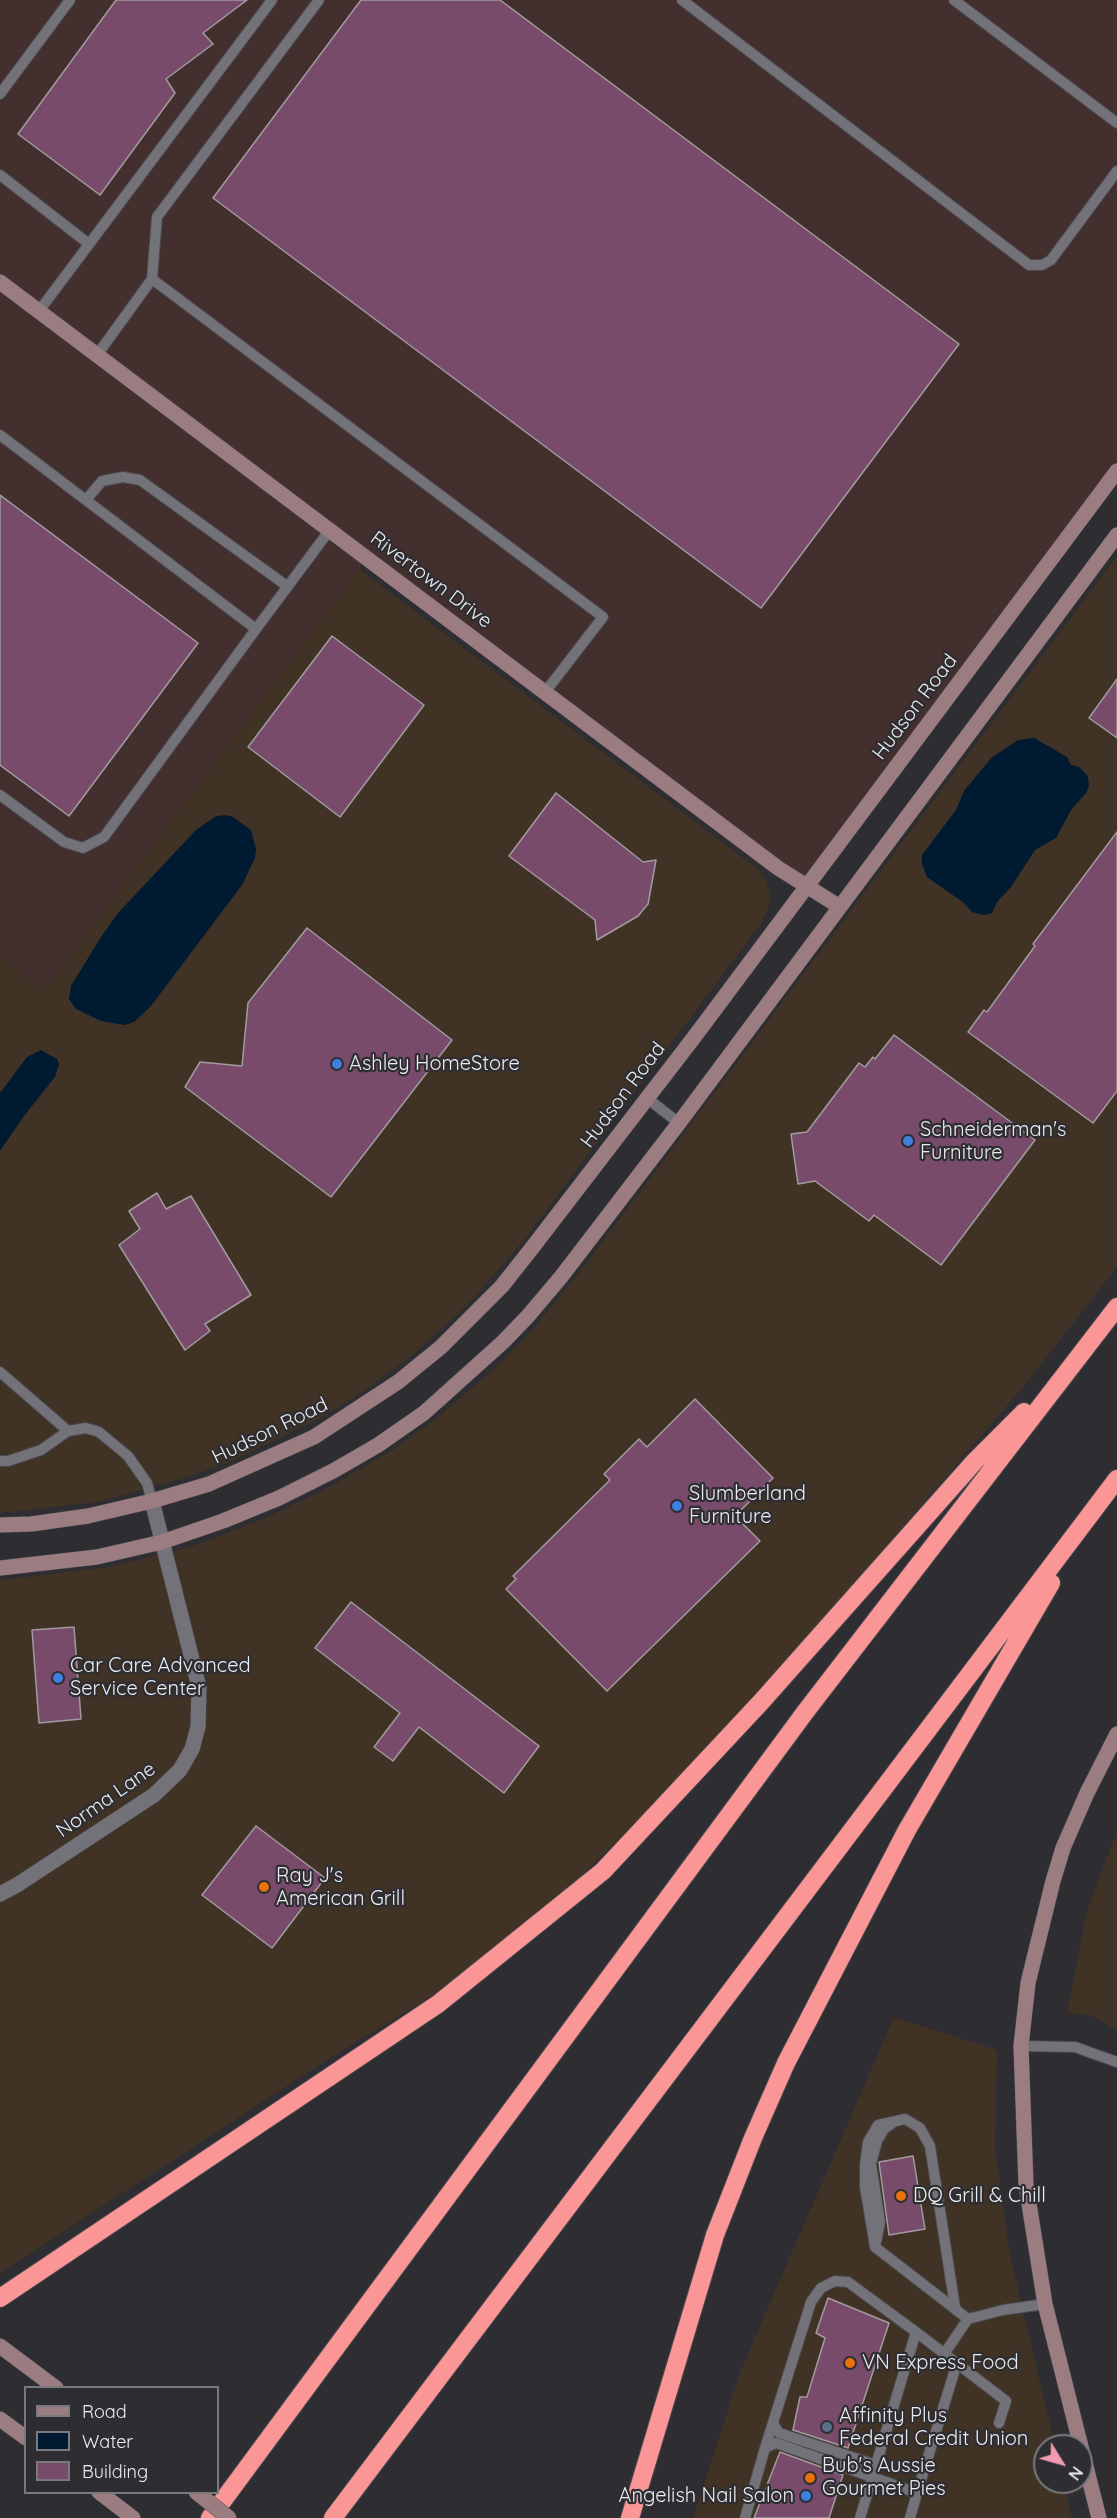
<!DOCTYPE html>
<style>
body{margin:0}
#map{position:relative;width:1117px;height:2518px;overflow:hidden;background:#2d2d32;font-family:Quicksand,sans-serif}
canvas{display:block}
.legend{position:absolute;left:24px;top:2386px;width:195px;height:108px;box-sizing:border-box;background:#2d2d32;border:2px solid #79797e;margin:0;padding:8px 10px;list-style:none;font-size:18px;color:#ebecef}
.legend li{display:flex;align-items:center;gap:12px;height:30px}
.legend b{width:30px;border:2px solid #79797e}
.north{position:absolute;left:1033px;top:2434px;width:60px;height:60px;box-sizing:border-box;background:#2d2d32;border:2px solid #79797e;border-radius:50%;rotate:127deg;font-size:16px;font-weight:700;line-height:24px;text-align:center;color:#ebecef}
.north::after{content:'';display:block;margin:auto;width:21px;height:27px;background:#f19ab1;clip-path:polygon(50% 0,100% 100%,50% 72%,0 100%)}
</style>
<div id="map">
<canvas width="1117" height="2518"></canvas>
<ul class="legend">
<li><b style="height:8px;background:#9b7d81"></b>Road</li>
<li><b style="height:16px;background:#001a31"></b>Water</li>
<li><b style="height:16px;background:#774b69"></b>Building</li>
</ul>
<div class="north">N</div>
</div>
<script>
const context = document.querySelector('canvas').getContext('2d');
context.lineJoin = 'round';
function paint(path, color) { context.fillStyle = color; context.fill(path, 'evenodd'); }
const toPath = rows => new Path2D(rows.map(r => 'M' + r).join(''));
function strokePath(path, color, width, dash) { context.strokeStyle = color; context.lineWidth = width; context.lineCap = dash ? 'butt' : 'round'; context.setLineDash(dash || []); context.stroke(path); }
function write(font, color, halo, rows, align = 'center') {
  context.font = font + ' Quicksand,sans-serif'; context.lineWidth = 4.5; context.setLineDash([]); context.textBaseline = 'middle'; context.strokeStyle = halo; context.fillStyle = color; for (const [text, x, y, turn = 0] of rows) {
    context.save(); context.translate(x, y); context.rotate((+turn || 0) * Math.PI / 180); context.textAlign = isNaN(turn) ? turn : align; if (halo) context.strokeText(text, 0, 0); context.fillText(text, 0, 0); context.restore();
  }
}
const commercial = toPath([
 [1117,556,1117,1267,1024,1386,783,1666,674,1787,578,1879,528,1923,435,1994,330,2058,0,2273,0,1580,110,1567,193,1546,263,1519,320,1492,393,1450,433,1421,494,1369,533,1329,586,1264],
 [359,569,759,870,767,882,770,897,768,909,759,926,524,1240,470,1302,415,1353,367,1389,322,1417,232,1461,188,1477,98,1502,0,1513,0,955,45,989],
 [1117,1830,1117,2030,1090,2015,1067,2013,1087,1911],
 [894,2017,997,2050,995,2148,1010,2255,1055,2446,1045,2446,1045,2482,1063,2482,1072,2518,693,2518,741,2370]
]);
const industrial = toPath([
 [0,0,1117,0,1117,471,807,886,367,559,45,989,0,955]
]);
const water = toPath([
 [1034,738,1067,757,1071,765,1079,767,1088,776,1089,786,1086,793,1071,810,1056,838,1035,850,1011,887,997,902,992,913,984,915,972,912,964,903,927,877,922,864,922,855,956,810,964,791,991,758,1018,740],
 [226,815,233,817,251,830,256,849,255,858,242,885,151,1006,134,1022,124,1025,101,1021,76,1009,69,999,71,986,101,937,118,913,196,830,216,816],
 [41,1050,57,1059,59,1064,55,1077,24,1116,0,1151,0,1093,27,1057]
]);
const building = toPath([
 [116,0,247,0,203,33,213,44,166,79,175,93,100,195,18,134,116,0],
 [361,0,500,0,959,344,761,608,213,198,361,0],
 [0,495,198,643,69,816,0,765,0,495],
 [332,636,424,705,340,817,248,747,332,636],
 [1117,679,1117,738,1089,718,1117,679],
 [556,793,643,862,656,860,648,904,638,916,597,940,595,920,509,856,556,793],
 [1117,832,1117,1091,1093,1123,968,1032,984,1010,987,1012,1035,946,1033,944,1117,832],
 [307,928,452,1040,331,1197,185,1087,200,1062,242,1066,248,1003,307,928],
 [894,1035,1035,1140,941,1265,874,1215,869,1221,815,1181,798,1184,791,1134,807,1132,859,1063,865,1067,873,1057,875,1059,894,1035],
 [157,1193,166,1209,191,1196,251,1295,205,1324,210,1331,185,1350,119,1245,140,1229,129,1211,157,1193],
 [695,1399,773,1478,735,1516,760,1541,607,1691,506,1589,516,1579,513,1576,610,1480,604,1474,639,1439,647,1447,695,1399],
 [351,1602,539,1746,504,1793,419,1727,393,1761,374,1747,400,1713,315,1648,351,1602],
 [74,1627,81,1719,39,1723,32,1630,74,1627],
 [256,1826,325,1878,272,1948,202,1895,256,1826],
 [913,2156,925,2229,889,2235,879,2162,913,2156],
 [828,2298,889,2323,848,2448,793,2430,800,2397,807,2397,825,2338,816,2333,828,2298],
 [780,2452,843,2475,829,2518,754,2518,780,2452]
]);
const lane = toPath([
 [682,0,1029,265,1042,265,1051,260,1117,171],
 [954,0,1117,123],
 [0,94,70,0],
 [0,175,89,244],
 [152,279,157,217,319,0],
 [39,311,272,0],
 [97,355,152,279,603,617,546,691],
 [0,435,256,629,329,531],
 [86,500,102,481,123,477,140,480,287,586],
 [0,795,64,842,83,848,104,837,256,629],
 [648,1099,679,1123],
 [0,1372,68,1431,86,1428,99,1432,128,1456,147,1483,152,1501],
 [0,1461,8,1461,41,1450,68,1431],
 [1021,2046,1075,2047,1117,2062],
 [876,2242,880,2222,871,2164,877,2141,884,2129,894,2122],
 [955,2307,930,2146,920,2128,905,2119,878,2125,868,2142,865,2164,865,2187,875,2247,968,2319],
 [944,2354,968,2319,1003,2310,1045,2304],
 [773,2423,779,2433,876,2465],
 [765,2448,811,2302,821,2288,835,2281,848,2282,916,2332],
 [917,2493,957,2363],
 [745,2518,765,2448,776,2443,917,2493,910,2518],
 [860,2518,916,2332,1006,2401,999,2423]
]);
const street = toPath([
 [0,1894,17,1885,154,1795,180,1770,192,1749,198,1727,199,1687,152,1501]
]);
const secondary = toPath([
 [0,282,778,868,840,907],
 [0,1525,31,1524,88,1516,152,1501,209,1484,314,1437,398,1382,441,1347,502,1286,532,1248,695,1036,1117,471],
 [0,1568,97,1557,162,1542,223,1521,279,1498,333,1471,378,1445,424,1413,503,1342,528,1316,561,1277,679,1123,1117,535],
 [0,2346,56,2388],
 [0,2419,26,2438],
 [99,2492,133,2518],
 [1099,2518,1045,2304,1026,2185,1021,2046,1028,1983,1053,1881,1063,1848,1087,1793,1117,1734]
]);
const highway = toPath([
 [0,2298,438,2004,603,1871,761,1702,975,1461,1024,1412],
 [210,2518,806,1711,1117,1307],
 [333,2518,1117,1479],
 [630,2518,715,2235,753,2138,786,2063,907,1830,1051,1583]
]);
const secondaryBridge = toPath([
 [196,2492,229,2518]
]);
const markers = [
 [337,1064,6,"#3f7fe0"],
 [908,1141,6,"#3f7fe0"],
 [677,1506,6,"#3f7fe0"],
 [58,1678,6,"#3f7fe0"],
 [264,1887,6,"#e8710a"],
 [901,2196,6,"#e8710a"],
 [850,2363,6,"#e8710a"],
 [827,2427,6,"#5c6f8a"],
 [810,2478,6,"#e8710a"],
 [806,2496,6,"#3f7fe0"]
];
const streetNames = [
 ["Rivertown Drive",431,580,37],
 ["Hudson Road",915,707,-53],
 ["Hudson Road",623,1095,-53],
 ["Hudson Road",270,1431,-26],
 ["Norma Lane",106,1800,-35]
];
const poiNames = [
 ["Ashley HomeStore",349,1064],
 ["Schneiderman's",920,1130],
 ["Furniture",920,1153],
 ["Slumberland",689,1494],
 ["Furniture",689,1517],
 ["Car Care Advanced",70,1666],
 ["Service Center",70,1689],
 ["Ray J's",276,1876],
 ["American Grill",276,1899],
 ["DQ Grill & Chill",913,2196],
 ["VN Express Food",862,2363],
 ["Affinity Plus",839,2416],
 ["Federal Credit Union",839,2439],
 ["Bub's Aussie",822,2466],
 ["Gourmet Pies",822,2489],
 ["Angelish Nail Salon",794,2496,"right"]
];
paint(commercial, '#413226');
paint(industrial, '#442f2f');
paint(water, '#001a31');
paint(building, '#774b69');
strokePath(building, '#a19b9f', 1.5);
strokePath(lane, '#48494d', 12);
strokePath(street, '#48494d', 16);
strokePath(secondary, '#48494d', 16);
strokePath(highway, '#48494d', 20);
strokePath(lane, '#727278', 10);
strokePath(street, '#727278', 15);
strokePath(secondary, '#9b7d81', 15);
strokePath(highway, '#fb9697', 18);
strokePath(secondaryBridge, '#48494d', 16, []);
strokePath(secondaryBridge, '#9b7d81', 15);
for (const [x, y, r, color] of markers) { const dot = new Path2D(); dot.arc(x, y, r, 0, 2 * Math.PI); context.fillStyle = color; context.fill(dot); strokePath(dot, '#2d2d32', 2); }
write('20px', '#ebecef', '#2d2d32', streetNames);
write('20px', '#ebecef', '#2d2d32', poiNames, 'left');
</script>
